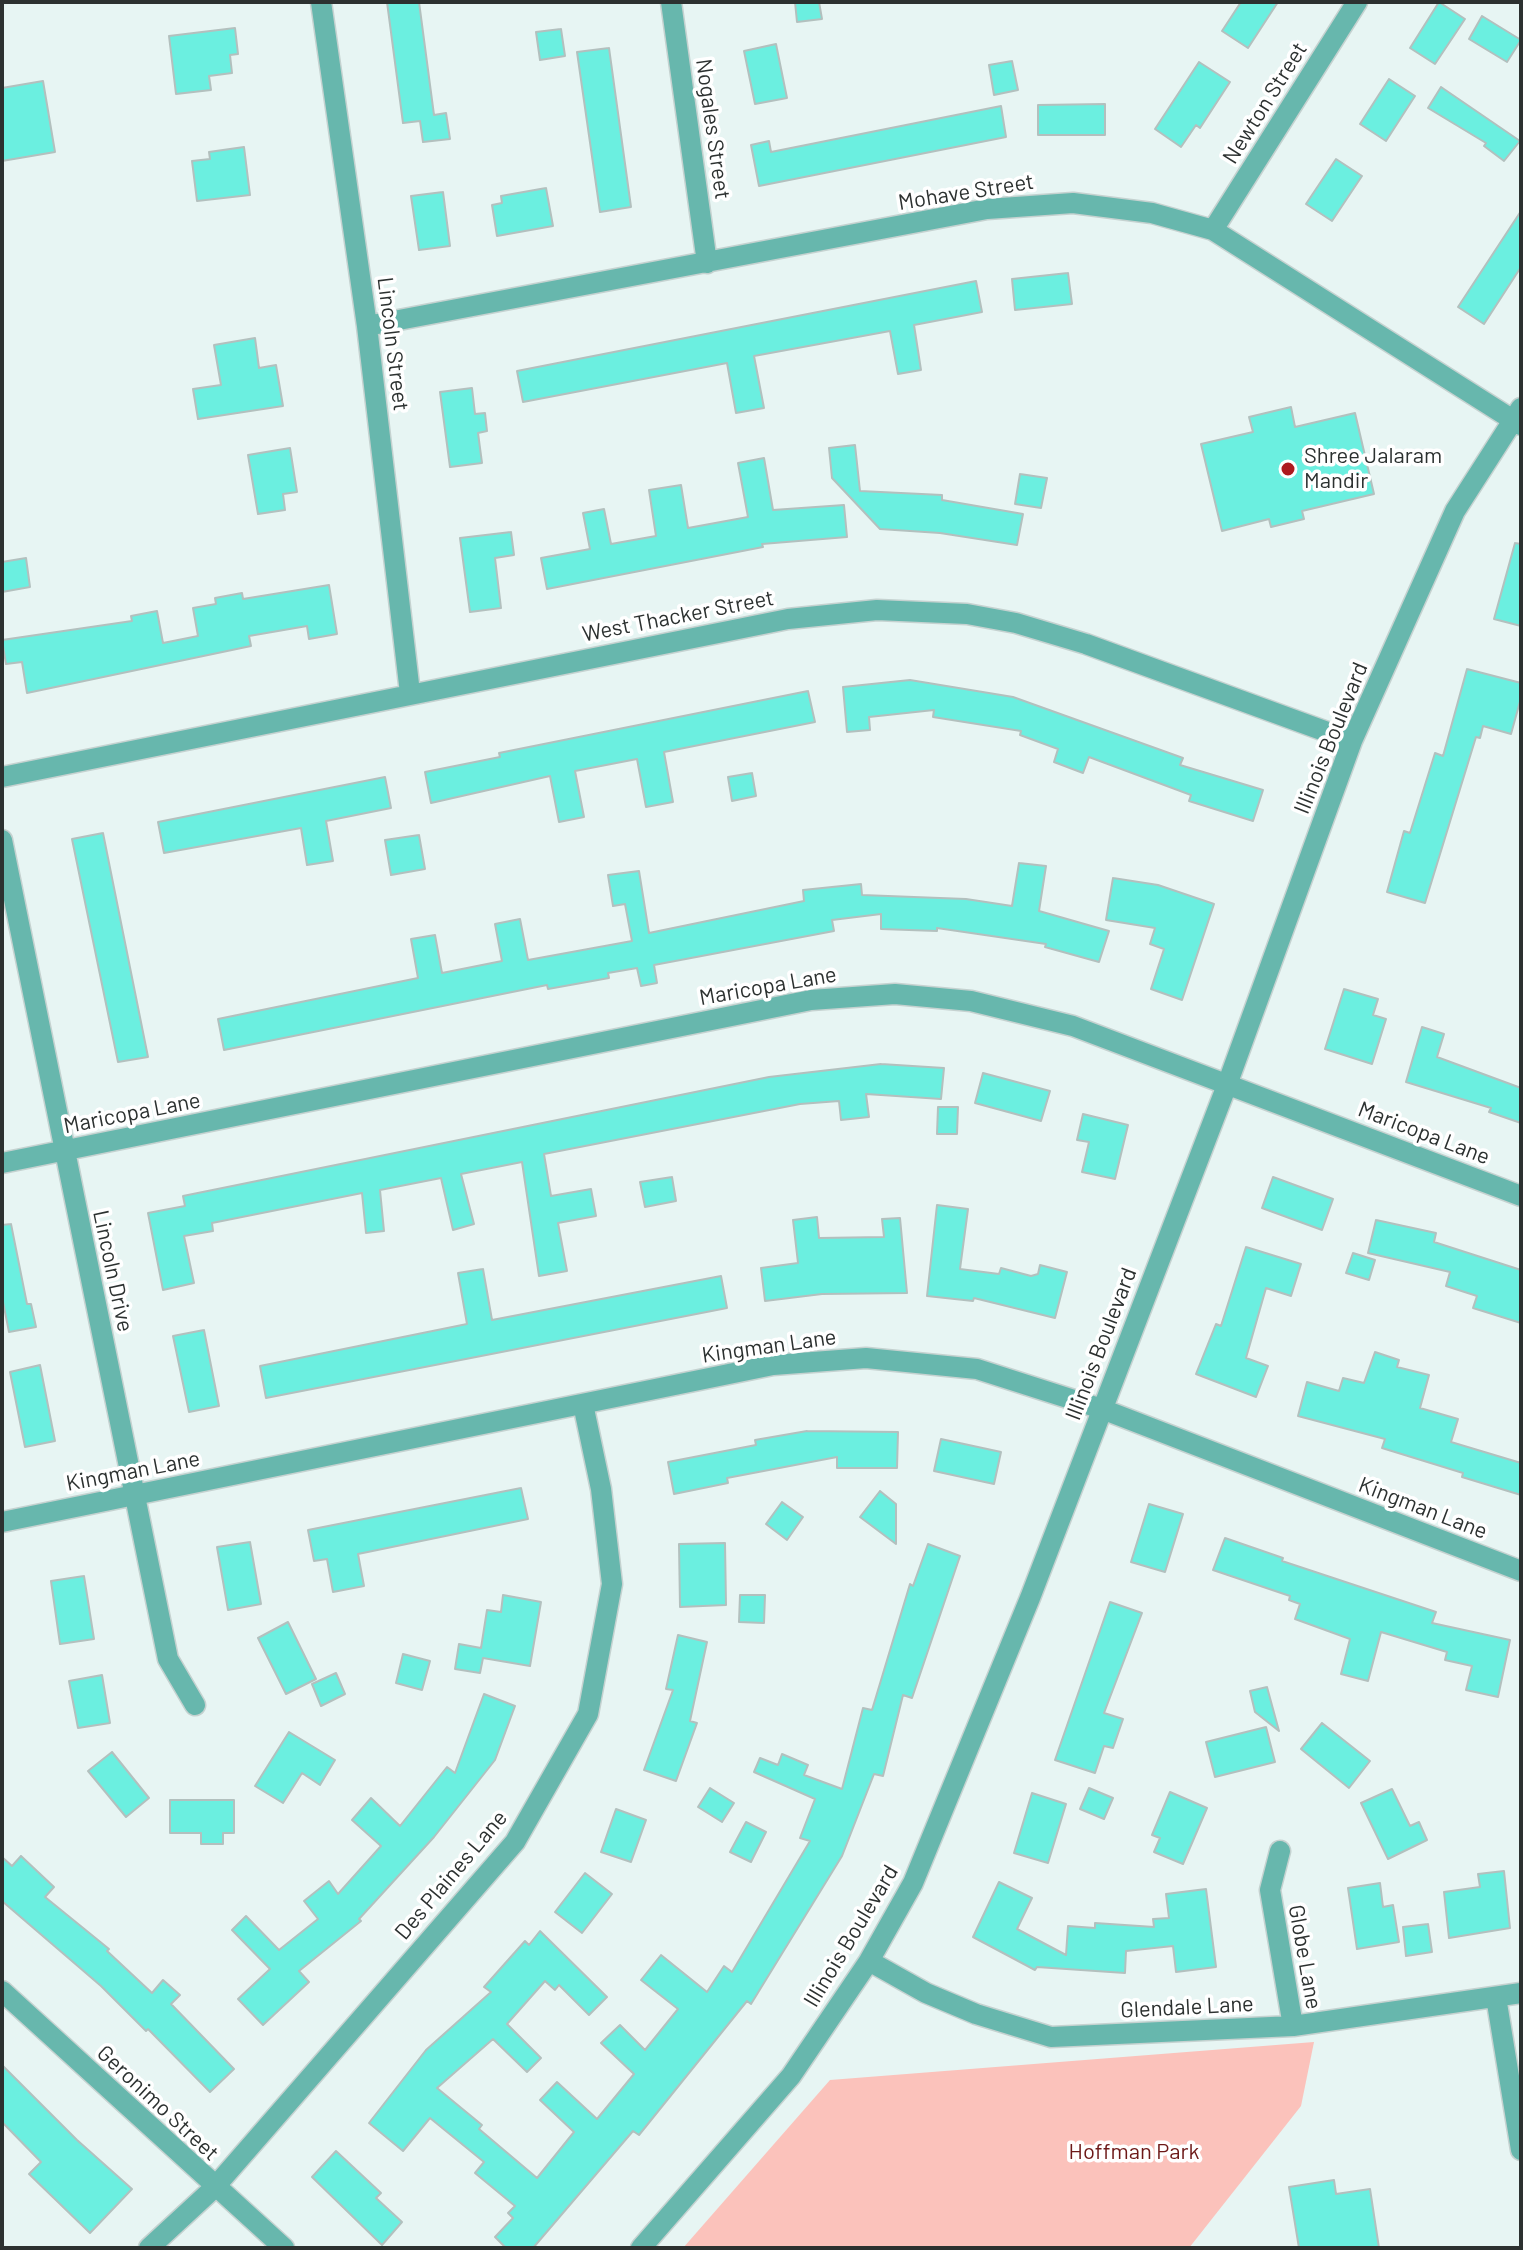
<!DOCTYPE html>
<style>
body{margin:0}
#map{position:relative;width:1523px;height:2250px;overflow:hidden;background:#e7f5f3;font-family:Barlow,sans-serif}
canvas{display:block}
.frame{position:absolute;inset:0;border:4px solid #2c3130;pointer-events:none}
</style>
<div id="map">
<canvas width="1523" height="2250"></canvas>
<div class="frame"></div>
</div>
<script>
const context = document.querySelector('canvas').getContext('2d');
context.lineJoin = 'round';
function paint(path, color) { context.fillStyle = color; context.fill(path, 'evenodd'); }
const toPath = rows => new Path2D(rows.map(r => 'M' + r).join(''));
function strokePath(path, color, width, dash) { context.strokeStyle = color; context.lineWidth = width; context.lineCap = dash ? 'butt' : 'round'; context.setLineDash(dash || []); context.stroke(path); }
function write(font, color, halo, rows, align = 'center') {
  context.font = font + ' Barlow,sans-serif'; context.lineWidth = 7; context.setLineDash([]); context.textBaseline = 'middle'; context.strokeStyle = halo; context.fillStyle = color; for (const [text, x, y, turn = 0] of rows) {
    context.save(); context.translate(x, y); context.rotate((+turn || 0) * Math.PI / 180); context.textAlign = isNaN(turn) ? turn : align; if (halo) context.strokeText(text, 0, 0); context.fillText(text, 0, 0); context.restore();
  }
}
const green = toPath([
 [1314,2042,1301,2106,1189,2248,683,2248,830,2080]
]);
const building = toPath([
 [387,2,419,2,434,115,446,113,450,139,423,142,420,121,403,123,387,2],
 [795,2,819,2,822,19,797,22,795,2],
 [1241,2,1278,2,1248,48,1222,31,1241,2],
 [1439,2,1465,19,1435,64,1410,48,1439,2],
 [1482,16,1521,40,1507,62,1469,39,1482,16],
 [235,28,238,54,230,55,232,73,209,76,211,90,176,94,169,36,235,28],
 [561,29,565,56,540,60,536,32,561,29],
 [776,44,787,98,755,104,744,51,776,44],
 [609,48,631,207,600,212,577,52,609,48],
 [1012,61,1018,90,994,95,989,65,1012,61],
 [1199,62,1230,82,1200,128,1196,125,1181,147,1155,129,1199,62],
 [1389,79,1415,96,1386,141,1360,124,1389,79],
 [43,81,55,152,2,161,2,88,43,81],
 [1441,87,1520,141,1504,161,1484,146,1486,143,1428,108,1441,87],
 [1105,104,1105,135,1038,135,1038,105,1105,104],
 [1001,106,1006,137,759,186,751,145,769,141,771,152,1001,106],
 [244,147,250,195,197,201,192,161,210,159,209,152,244,147],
 [1336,159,1362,176,1332,221,1306,204,1336,159],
 [546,188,553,226,497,236,492,205,502,203,501,196,546,188],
 [443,192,450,246,419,250,411,196,443,192],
 [1521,211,1521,267,1484,324,1458,307,1521,211],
 [1068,273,1072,304,1015,310,1012,279,1068,273],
 [976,281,982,312,914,325,921,370,898,374,890,331,754,356,764,408,736,413,727,363,523,402,517,371,976,281],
 [255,338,259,368,276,365,283,406,198,419,193,389,221,385,214,345,255,338],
 [472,388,475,414,485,413,487,431,478,433,482,463,450,467,440,392,472,388],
 [1291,407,1295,427,1355,413,1374,494,1302,511,1304,519,1271,527,1269,519,1222,531,1201,444,1253,432,1249,417,1291,407],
 [855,445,860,491,942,495,942,500,1023,514,1017,545,940,533,880,529,832,478,829,448,855,445],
 [290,448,297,492,283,494,285,510,258,514,248,455,290,448],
 [764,458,773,510,844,505,847,537,762,544,763,547,547,589,541,558,590,549,583,513,604,509,611,544,656,536,649,490,681,485,688,528,748,517,738,463,764,458],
 [1020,474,1047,478,1041,508,1015,504,1020,474],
 [511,532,514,555,495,558,501,608,470,612,460,538,511,532],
 [1515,543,1521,544,1521,626,1494,619,1515,543],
 [26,558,30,587,2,592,2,562,26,558],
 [329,585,337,634,309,639,307,626,249,636,251,646,27,693,22,662,6,664,2,640,132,621,131,616,157,611,163,643,198,636,193,608,216,604,215,598,242,593,243,599,329,585],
 [1467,669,1521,683,1521,698,1511,734,1483,726,1480,738,1476,737,1425,903,1387,892,1404,831,1410,833,1435,753,1443,756,1467,669],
 [910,680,1013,697,1183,758,1180,765,1263,790,1253,821,1189,801,1191,795,1089,757,1083,773,1054,762,1058,749,1020,735,1021,731,933,717,934,710,869,717,870,730,847,732,843,687,910,680],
 [808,691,815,722,664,752,673,802,646,807,637,759,575,771,584,817,559,822,550,776,431,803,425,772,500,757,499,753,808,691],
 [752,773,756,796,732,801,728,777,752,773],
 [385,777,391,808,326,821,333,861,307,865,301,828,164,853,158,822,385,777],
 [103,833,148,1057,118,1062,72,839,103,833],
 [419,835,425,869,391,875,385,840,419,835],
 [1019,863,1046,866,1039,911,1109,931,1099,962,1045,947,1046,944,937,928,937,931,881,929,881,914,832,920,834,931,654,965,657,983,641,986,637,968,608,973,609,978,548,989,547,985,224,1050,218,1019,418,978,411,939,435,935,442,973,502,961,495,924,520,919,528,960,632,941,625,904,613,906,608,875,639,871,649,933,804,901,803,890,861,884,862,895,966,899,1012,906,1019,863],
 [1113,878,1158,885,1214,904,1182,1000,1151,989,1164,949,1150,944,1155,928,1106,920,1113,878],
 [1344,989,1378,999,1373,1015,1386,1019,1372,1064,1325,1049,1344,989],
 [1422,1027,1444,1034,1437,1057,1521,1088,1521,1123,1489,1112,1491,1108,1406,1082,1422,1027],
 [881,1064,944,1068,941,1099,866,1094,869,1117,841,1120,839,1101,800,1104,544,1154,551,1196,591,1189,596,1216,558,1223,567,1271,539,1276,522,1162,461,1174,474,1224,453,1230,441,1178,380,1190,384,1231,366,1233,362,1193,212,1223,213,1231,184,1236,194,1283,163,1290,148,1213,185,1206,183,1196,769,1077,881,1064],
 [983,1073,1050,1091,1041,1121,975,1103,983,1073],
 [938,1107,958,1107,957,1134,937,1134,938,1107],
 [1083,1114,1128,1125,1115,1179,1082,1172,1089,1142,1077,1140,1083,1114],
 [672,1177,676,1201,645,1207,640,1182,672,1177],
 [1273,1177,1333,1199,1322,1230,1262,1208,1273,1177],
 [937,1205,968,1209,960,1269,999,1274,1001,1268,1031,1276,1038,1274,1040,1265,1067,1272,1055,1318,974,1298,973,1301,927,1296,937,1205],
 [817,1217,819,1238,884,1237,882,1219,900,1218,907,1293,822,1294,765,1301,761,1268,798,1263,793,1220,817,1217],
 [1376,1220,1436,1233,1434,1242,1521,1270,1521,1323,1473,1308,1477,1296,1446,1286,1450,1272,1368,1253,1376,1220],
 [11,1224,27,1304,31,1304,36,1327,9,1332,2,1297,2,1225,11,1224],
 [1246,1247,1301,1264,1291,1296,1266,1288,1246,1358,1268,1366,1256,1397,1196,1374,1216,1324,1221,1326,1246,1247],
 [1353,1253,1375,1260,1369,1280,1346,1273,1353,1253],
 [483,1269,492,1320,721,1276,727,1308,266,1398,260,1366,467,1324,458,1273,483,1269],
 [204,1330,219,1406,189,1412,173,1336,204,1330],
 [1375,1352,1399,1360,1397,1367,1429,1375,1420,1408,1458,1419,1451,1442,1521,1463,1521,1495,1462,1477,1463,1473,1382,1448,1385,1439,1298,1416,1307,1382,1339,1391,1343,1378,1364,1383,1375,1352],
 [40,1365,55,1441,25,1447,10,1372,40,1365],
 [807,1431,898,1432,897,1468,837,1468,837,1457,727,1478,728,1483,674,1494,668,1462,756,1445,755,1440,807,1431],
 [941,1439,1001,1452,994,1484,934,1471,941,1439],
 [521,1488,528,1519,358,1554,364,1586,333,1592,327,1559,314,1561,308,1530,521,1488],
 [880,1491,896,1504,896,1544,860,1517,880,1491],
 [782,1502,803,1517,787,1540,766,1524,782,1502],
 [1149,1504,1183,1514,1165,1572,1131,1562,1149,1504],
 [1225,1538,1283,1558,1282,1561,1436,1612,1432,1623,1510,1640,1498,1697,1466,1690,1472,1666,1445,1660,1447,1652,1381,1632,1368,1681,1341,1674,1350,1639,1295,1619,1300,1604,1289,1600,1290,1596,1213,1570,1225,1538],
 [250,1542,261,1604,228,1610,217,1547,250,1542],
 [725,1543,726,1605,680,1607,679,1544,725,1543],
 [928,1544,960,1556,912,1698,903,1695,883,1776,874,1774,842,1856,751,2004,747,2001,639,2135,633,2131,533,2248,506,2248,495,2237,513,2218,508,2213,515,2206,475,2173,484,2162,430,2118,403,2151,369,2123,426,2050,491,1992,484,1987,525,1941,529,1945,540,1931,607,1997,589,2015,559,1985,555,1990,545,1981,507,2024,541,2058,527,2072,493,2039,437,2088,482,2125,479,2129,537,2178,574,2132,540,2100,557,2082,597,2119,634,2074,601,2043,620,2025,645,2050,678,2009,641,1980,661,1955,707,1992,724,1966,732,1972,810,1841,800,1838,815,1799,754,1772,760,1758,778,1765,782,1754,808,1765,804,1775,842,1789,863,1708,872,1710,910,1584,913,1586,928,1544],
 [84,1576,94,1639,60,1644,51,1581,84,1576],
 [503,1595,541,1602,530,1666,483,1658,480,1673,455,1669,459,1644,481,1648,487,1610,501,1612,503,1595],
 [740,1595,765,1595,764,1623,739,1622,740,1595],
 [1110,1602,1142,1613,1104,1713,1123,1719,1113,1748,1104,1746,1095,1773,1055,1760,1110,1602],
 [288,1622,316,1679,286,1694,258,1638,288,1622],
 [678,1635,707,1642,690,1721,697,1723,676,1781,644,1770,673,1690,666,1689,678,1635],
 [403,1654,430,1661,422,1690,396,1683,403,1654],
 [336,1673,345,1694,321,1706,312,1684,336,1673],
 [102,1675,110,1723,78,1728,69,1681,102,1675],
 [1267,1687,1279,1731,1255,1712,1250,1691,1267,1687],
 [484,1694,515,1706,495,1760,434,1837,359,1919,361,1921,299,1971,309,1982,263,2025,238,1999,270,1969,232,1930,246,1916,279,1950,318,1919,304,1901,329,1881,338,1894,381,1846,352,1820,371,1798,400,1826,447,1767,455,1773,484,1694],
 [1322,1723,1370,1761,1349,1788,1301,1749,1322,1723],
 [1266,1727,1275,1762,1215,1777,1206,1742,1266,1727],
 [289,1732,335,1760,320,1785,302,1773,283,1803,255,1786,289,1732],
 [112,1752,149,1798,126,1817,88,1771,112,1752],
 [710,1788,734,1803,722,1822,698,1807,710,1788],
 [1089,1788,1113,1798,1104,1819,1080,1809,1089,1788],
 [1392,1789,1410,1826,1419,1822,1427,1840,1388,1859,1361,1803,1392,1789],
 [1170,1792,1207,1808,1183,1864,1154,1852,1160,1838,1152,1835,1170,1792],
 [1032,1793,1066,1804,1048,1863,1014,1853,1032,1793],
 [170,1800,234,1800,234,1833,223,1833,223,1844,201,1844,201,1833,170,1833,170,1800],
 [616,1809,646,1820,631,1862,601,1852,616,1809],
 [746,1822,766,1832,751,1862,730,1852,746,1822],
 [21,1856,54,1887,45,1897,109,1949,107,1951,152,1993,163,1980,180,1995,171,2004,234,2069,210,2092,148,2029,146,2031,101,1986,2,1901,2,1857,12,1866,21,1856],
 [1504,1871,1510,1928,1449,1938,1444,1892,1480,1887,1478,1874,1504,1871],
 [585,1873,612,1894,582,1933,555,1912,585,1873],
 [999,1882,1032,1898,1017,1929,1066,1955,1068,1926,1095,1928,1095,1923,1154,1927,1153,1919,1169,1918,1166,1894,1206,1889,1216,1967,1176,1972,1173,1946,1126,1951,1125,1973,1037,1967,1035,1970,973,1937,999,1882],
 [1380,1883,1383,1907,1393,1905,1399,1942,1357,1949,1348,1888,1380,1883],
 [1428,1924,1432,1952,1406,1956,1403,1927,1428,1924],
 [2,2065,77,2140,132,2189,90,2233,29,2174,41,2162,2,2122,2,2065],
 [336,2151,381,2193,376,2198,402,2222,382,2245,312,2177,336,2151],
 [1334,2180,1336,2194,1370,2189,1379,2248,1299,2248,1289,2187,1334,2180]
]);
const minor = toPath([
 [321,2,367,326,410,693],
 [671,2,707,263],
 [1213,230,1357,2],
 [367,326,987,209,1073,203,1152,213,1213,230,1521,425],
 [2,777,788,619,877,610,967,614,1016,623,1086,644,1352,741],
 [2,840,168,1659,195,1705],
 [2,1163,811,1000,895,994,971,1001,1073,1026,1521,1196],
 [2,1522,773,1365,866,1358,977,1369,1102,1409,1521,1571],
 [1280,1851,1270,1890,1293,2026],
 [869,1961,926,1993,976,2014,1051,2037,1293,2026,1521,1993],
 [2,1991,284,2248],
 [1496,1997,1521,2150],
 [149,2248,214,2188,515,1842,588,1714,612,1584,601,1489,583,1404],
 [641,2248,791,2076,869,1961,913,1883,1030,1598,1227,1085,1352,741,1455,511,1521,408]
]);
const markers = [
 [1288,469,8,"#ad1a1f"]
];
const streetNames = [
 ["Newton Street",1265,103,-58],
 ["Nogales Street",713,129,82],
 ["Mohave Street",966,192,-9],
 ["Lincoln Street",393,344,83],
 ["West Thacker Street",678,616,-11],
 ["Illinois Boulevard",1331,738,-68],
 ["Maricopa Lane",768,986,-10],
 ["Maricopa Lane",132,1113,-11],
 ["Maricopa Lane",1424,1133,21],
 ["Lincoln Drive",113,1271,78],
 ["Illinois Boulevard",1101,1344,-69],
 ["Kingman Lane",769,1346,-8],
 ["Kingman Lane",133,1471,-11],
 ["Kingman Lane",1423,1508,21],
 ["Des Plaines Lane",451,1875,-50],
 ["Illinois Boulevard",851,1936,-59],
 ["Globe Lane",1305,1957,80],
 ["Glendale Lane",1187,2007,-3],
 ["Geronimo Street",158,2103,43]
];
const poiNames = [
 ["Shree Jalaram",1304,456],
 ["Mandir",1304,481]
];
const parkNames = [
 ["Hoffman Park",1134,2152]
];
paint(green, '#fbc2bb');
paint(building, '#6befe0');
strokePath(building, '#b3c0be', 2);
strokePath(minor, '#c5d2d0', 23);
strokePath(minor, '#67b7ad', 20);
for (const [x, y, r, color] of markers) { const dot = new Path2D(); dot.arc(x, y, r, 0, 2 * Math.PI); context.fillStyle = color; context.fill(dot); strokePath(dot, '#fff', 3); }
write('22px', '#2c3130', '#fff', streetNames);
write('22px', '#2c3130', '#fff', poiNames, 'left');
write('22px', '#6d1918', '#fff', parkNames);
</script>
